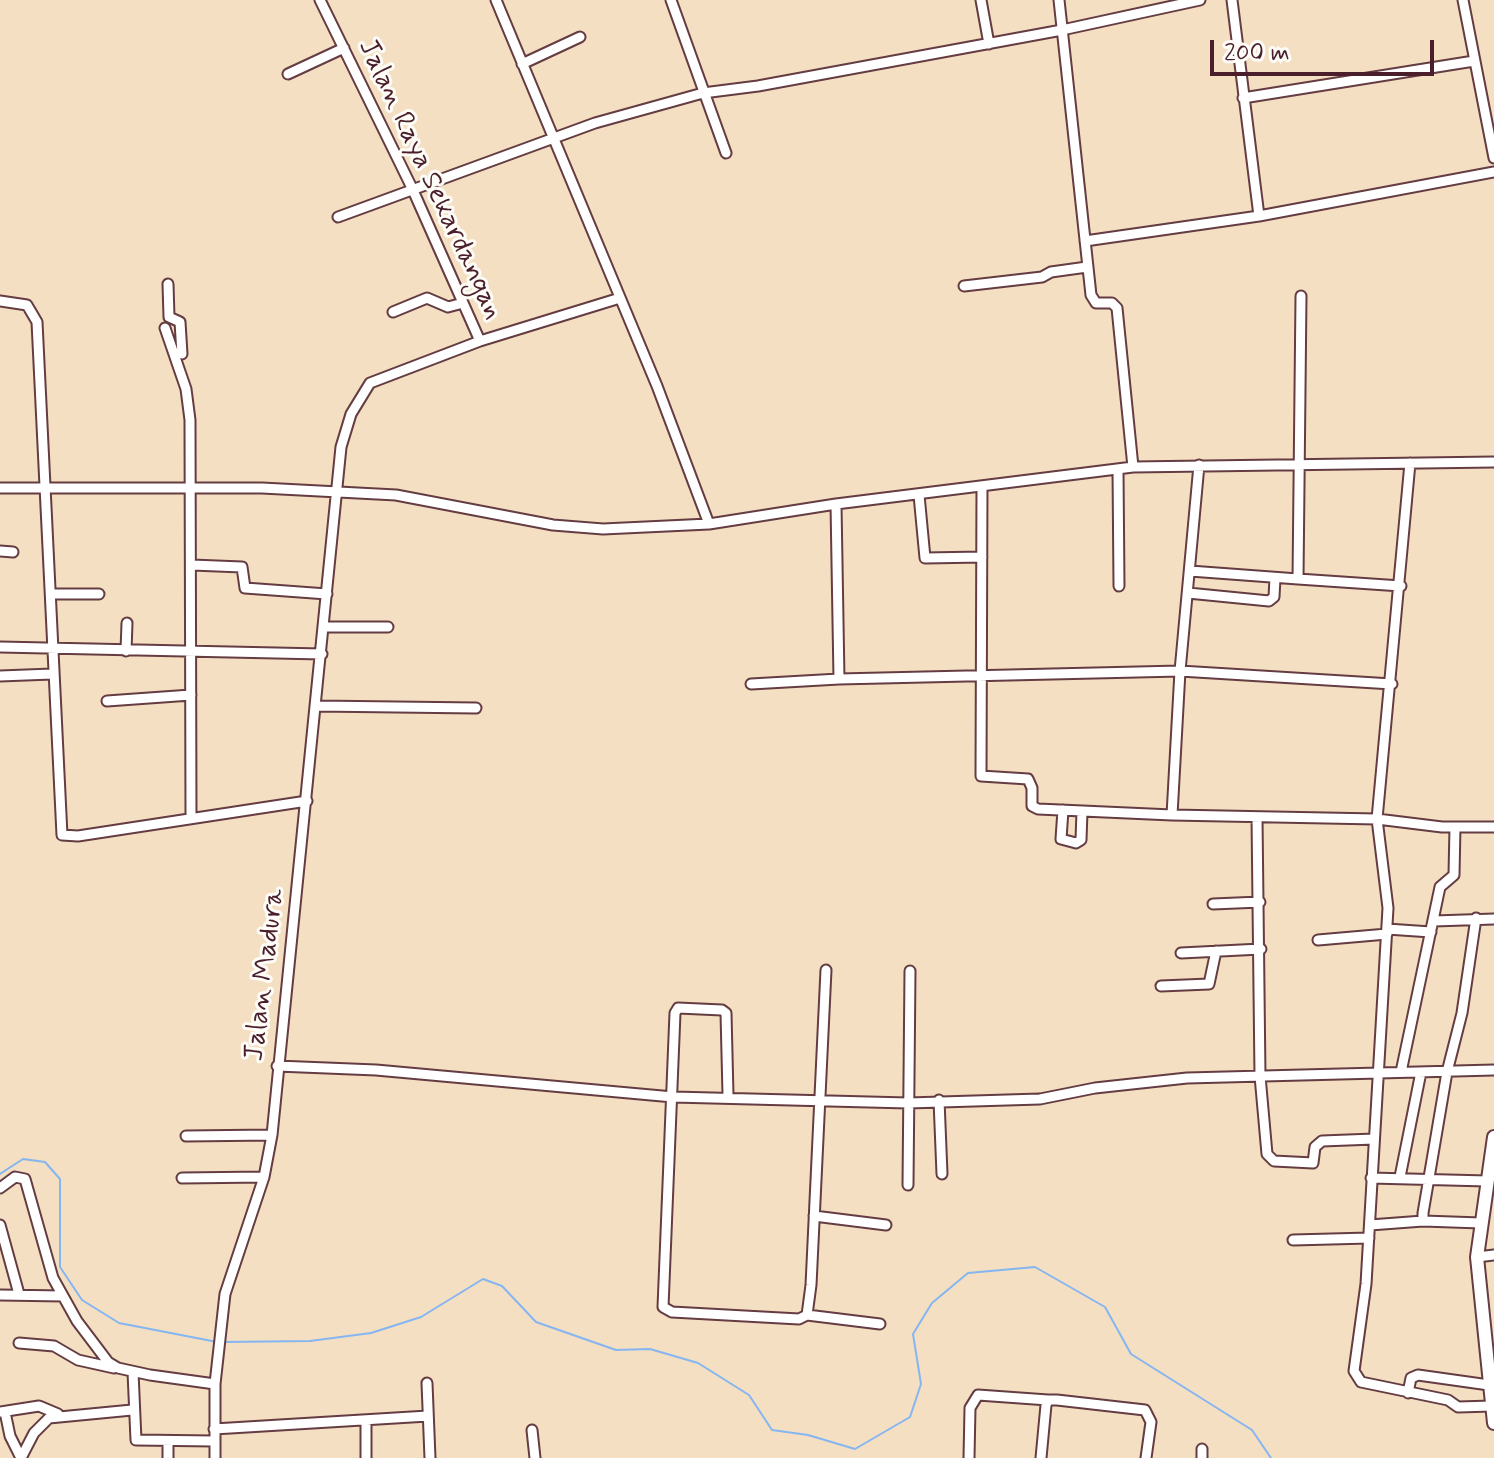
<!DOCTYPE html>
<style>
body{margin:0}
#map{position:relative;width:1494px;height:1458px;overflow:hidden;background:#f4dfc2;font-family:Mynerve,sans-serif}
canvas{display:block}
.scale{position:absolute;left:1210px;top:40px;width:224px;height:36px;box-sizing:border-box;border:4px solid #4a1f2b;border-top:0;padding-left:10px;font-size:24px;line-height:28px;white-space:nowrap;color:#4a1f2b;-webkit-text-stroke:6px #fdfcf7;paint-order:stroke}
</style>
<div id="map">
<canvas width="1494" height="1458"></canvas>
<div class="scale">200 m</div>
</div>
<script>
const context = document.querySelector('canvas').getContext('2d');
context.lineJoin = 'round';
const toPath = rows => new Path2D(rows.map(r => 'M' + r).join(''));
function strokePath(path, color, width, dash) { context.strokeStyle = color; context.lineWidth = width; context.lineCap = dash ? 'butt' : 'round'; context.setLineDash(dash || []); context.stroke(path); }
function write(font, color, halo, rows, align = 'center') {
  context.font = font + ' Mynerve,sans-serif'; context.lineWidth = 6; context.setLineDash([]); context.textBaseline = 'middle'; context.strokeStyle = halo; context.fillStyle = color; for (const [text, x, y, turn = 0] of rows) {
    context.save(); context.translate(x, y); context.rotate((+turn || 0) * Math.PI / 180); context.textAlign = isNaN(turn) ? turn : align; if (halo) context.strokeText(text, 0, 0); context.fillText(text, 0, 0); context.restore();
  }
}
const stream = toPath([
 [0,1174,23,1159,45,1162,60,1179,60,1267,82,1300,119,1323,217,1342],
 [223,1342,310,1341,371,1333,421,1317,483,1279,502,1286,536,1322,616,1350,650,1349,698,1363,749,1395,772,1430,808,1435,855,1449,910,1417,921,1384,913,1334,932,1303,968,1273,1035,1267,1105,1307,1131,1354,1252,1430,1271,1458]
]);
const minor = toPath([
 [496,0,657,386,709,524],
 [671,0,726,153],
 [981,0,989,44],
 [1059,0,1091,295,1096,303,1112,303,1117,308,1133,467],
 [1232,0,1259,216],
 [1463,0,1494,158],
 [522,64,580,37],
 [288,74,344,48],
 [1243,98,1474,61],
 [338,217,595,123,703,93,758,86,1062,30,1200,0],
 [1085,241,1259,216,1494,172],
 [168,284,169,317,180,322,182,354],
 [964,286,1042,277,1051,272,1087,267],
 [1301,296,1298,579,1401,586],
 [0,301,27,305,37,322,62,835,78,836,307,801],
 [393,312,427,298,448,307,463,303],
 [165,328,186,389,190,420,191,818],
 [480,341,620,298],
 [1410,463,1377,819,1388,908,1366,1284,1354,1371,1361,1382,1448,1400,1458,1407,1492,1406],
 [1199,465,1180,671,1172,815,1377,819,1442,827,1494,827],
 [1118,469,1119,586],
 [982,486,981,776,1028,779,1032,788,1032,806,1038,809,1172,815],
 [0,488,262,488,396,495,553,525,603,529,709,524,836,504,1133,467,1494,462],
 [919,495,925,558,982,557],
 [836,504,839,679,1180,671,1392,684],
 [0,551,13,552],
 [192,565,242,567,245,588,327,594],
 [1190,571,1298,579],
 [1188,593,1269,601,1274,597,1275,578],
 [52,594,99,594],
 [324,627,388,627],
 [0,647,322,654],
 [126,651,127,623],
 [0,676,52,674],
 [751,684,839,679],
 [107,701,191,695],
 [317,706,476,708],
 [1063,810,1061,839,1076,843,1081,840,1082,811],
 [1257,817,1260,1076,1267,1154,1274,1161,1313,1163,1315,1147,1322,1141,1374,1139],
 [1213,904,1260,902],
 [1476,918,1462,1013,1447,1072,1423,1213,1423,1221,1481,1223],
 [1434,921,1494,919],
 [1387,929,1431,932],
 [1318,940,1387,934],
 [1181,953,1261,949],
 [1161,986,1209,984,1216,951],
 [277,1066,376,1070,673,1097,908,1103,1040,1099,1095,1088,1187,1078,1494,1070],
 [1401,1072,1440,887,1454,875,1455,827],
 [728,1095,726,1013,722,1010,678,1008,675,1013,663,1307,672,1312,799,1319,807,1315,811,1285,826,970],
 [939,1100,942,1174],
 [186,1136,272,1135],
 [1400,1177,1421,1072],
 [182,1178,264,1177],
 [1371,1178,1487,1181],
 [908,1185,910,971],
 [0,1188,15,1177,25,1179,53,1278,77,1321,108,1362,118,1368,150,1375,215,1384],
 [814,1216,886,1225],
 [0,1225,19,1294],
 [1370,1225,1423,1221],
 [1293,1240,1369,1238],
 [1477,1257,1494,1255],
 [0,1295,63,1296],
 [807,1315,880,1324],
 [19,1343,54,1346,78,1360,114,1368],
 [133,1372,136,1440,214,1441],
 [427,1383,430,1458],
 [1408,1393,1411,1378,1418,1375,1489,1385],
 [0,1412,39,1406,58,1414],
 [5,1412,10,1436,21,1458],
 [366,1420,366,1458],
 [214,1429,428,1416],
 [532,1430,535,1458],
 [21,1458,34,1433,49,1418,132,1410],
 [168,1458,168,1441],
 [215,1458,215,1384,225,1294,264,1177,272,1135,341,447,351,414,370,383,480,341,412,188,320,0],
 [969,1458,970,1408,978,1395,1048,1400],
 [1041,1458,1046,1405,1048,1400,1057,1400,1145,1410,1151,1422,1146,1458],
 [1202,1458,1202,1449]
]);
const secondary = toPath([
 [1494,1137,1477,1257,1494,1423]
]);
const streetNames = [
 ["Jalan Raya Sekardangan",429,180,65],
 ["Jalan Madura",266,975,-83]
];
strokePath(stream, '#85b6f1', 2);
strokePath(minor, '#643c42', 13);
strokePath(secondary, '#643c42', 16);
strokePath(minor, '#fff', 9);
strokePath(secondary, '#fff', 12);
write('28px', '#4a1f2b', '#fdfcf7', streetNames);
</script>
